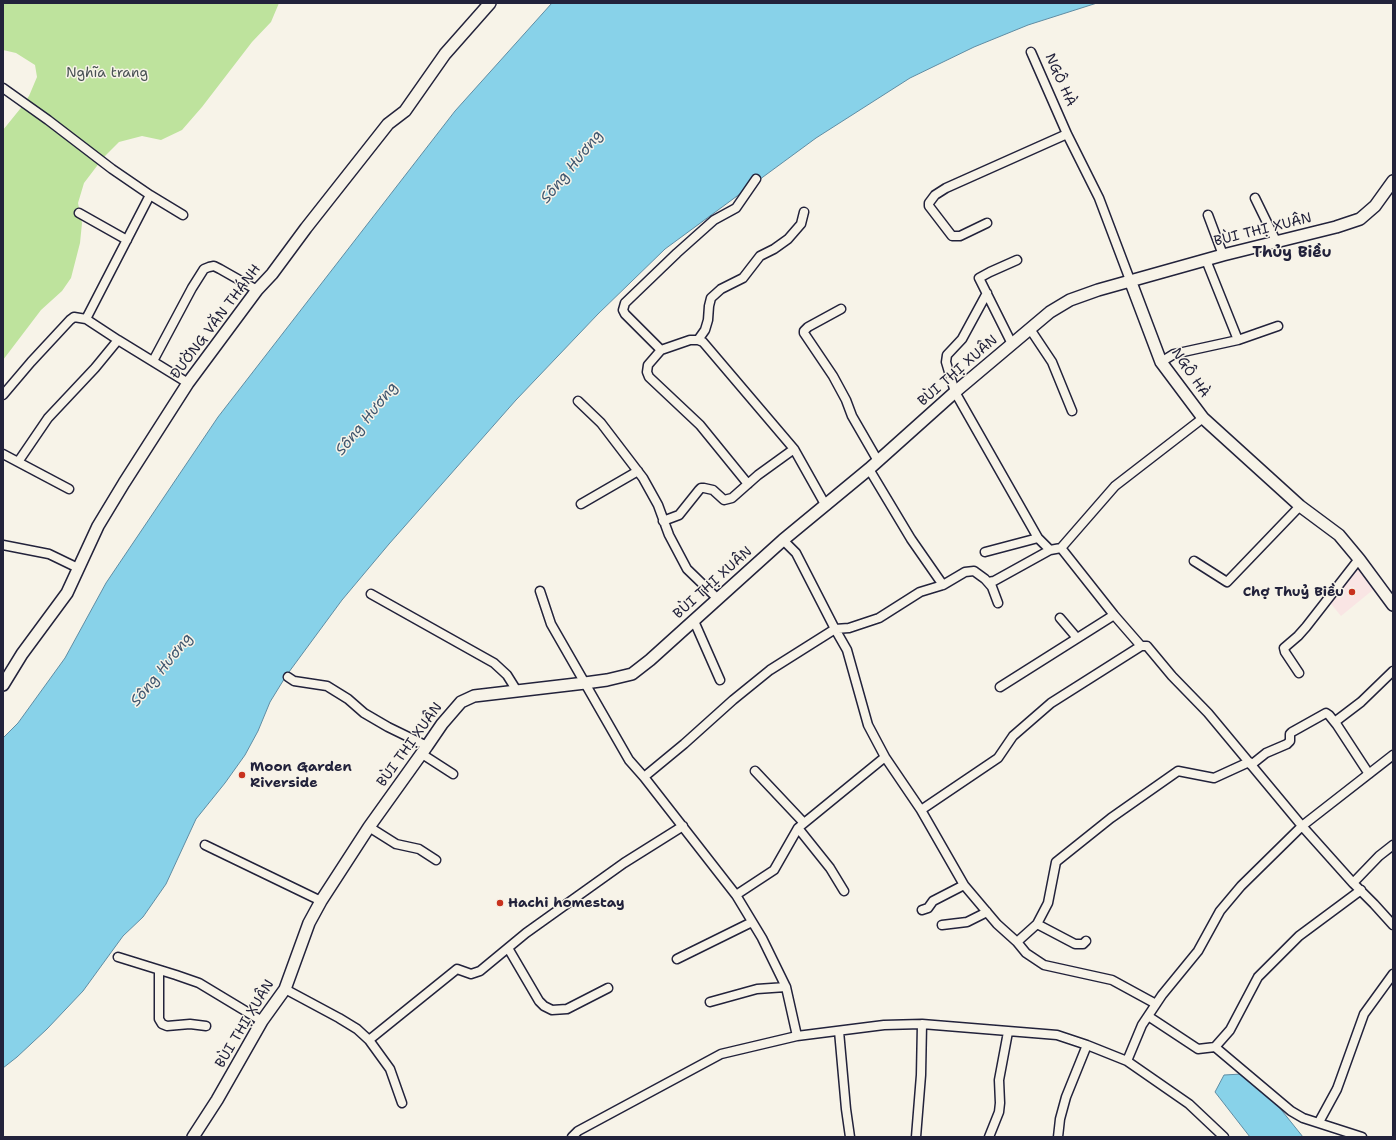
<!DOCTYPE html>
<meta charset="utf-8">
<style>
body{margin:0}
#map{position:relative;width:1396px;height:1140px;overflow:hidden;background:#f7f3e8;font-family:"Shantell Sans",sans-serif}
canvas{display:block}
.frame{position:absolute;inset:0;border:4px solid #22223b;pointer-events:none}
</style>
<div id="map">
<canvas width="1396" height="1140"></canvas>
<div class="frame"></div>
</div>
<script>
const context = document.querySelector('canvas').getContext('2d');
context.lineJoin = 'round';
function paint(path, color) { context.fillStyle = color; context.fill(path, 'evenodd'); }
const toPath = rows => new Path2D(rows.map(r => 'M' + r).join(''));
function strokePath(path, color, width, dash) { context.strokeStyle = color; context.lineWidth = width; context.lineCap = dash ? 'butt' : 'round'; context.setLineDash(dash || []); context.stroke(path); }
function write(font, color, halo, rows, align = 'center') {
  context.font = font + ' "Shantell Sans",sans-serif'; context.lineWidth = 3; context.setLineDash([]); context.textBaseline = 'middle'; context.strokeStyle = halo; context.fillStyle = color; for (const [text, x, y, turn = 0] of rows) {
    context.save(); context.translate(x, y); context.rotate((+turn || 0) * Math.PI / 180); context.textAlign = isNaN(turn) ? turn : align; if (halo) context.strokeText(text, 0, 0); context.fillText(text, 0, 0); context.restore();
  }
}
const built = toPath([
 [1359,559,1379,585,1341,616,1327,599]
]);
const green = toPath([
 [3,3,279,3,271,22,252,42,202,107,182,130,161,140,142,136,119,142,103,158,84,183,78,203,82,223,80,243,71,278,62,291,41,310,3,360,3,130,20,109,29,96,37,77,35,65,16,53,3,50]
]);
const water = toPath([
 [552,3,1097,3,1028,25,974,47,910,78,816,138,665,249,598,314,516,400,389,544,342,600,286,676,270,702,258,731,245,755,225,783,196,819,166,884,143,917,123,936,83,991,47,1029,17,1057,3,1068,3,738,18,723,65,658,106,583,218,417,455,111,552,3],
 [1242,1074,1275,1102,1303,1137,1250,1137,1215,1092,1224,1075,1242,1074]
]);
const street = toPath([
 [1031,52,1067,134,1099,198,1130,280],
 [3,88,48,120,112,169,150,195,86,319,118,340,188,383],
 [150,195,183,215],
 [1255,198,1276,241],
 [79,213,127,240],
 [1208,215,1223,255],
 [987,223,960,236,952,236,929,206,929,203,935,195,946,188,1067,134],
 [1206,260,1238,340],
 [987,293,962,339,947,355,946,362,955,392,1038,538,1050,550,1061,548,1114,615,1141,646,1147,646,1172,676,1208,713,1302,826,1353,883,1374,904,1393,925],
 [841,309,808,327,804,331,804,333,833,376,846,400,852,416,878,461],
 [1030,329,1052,362,1072,411],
 [698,340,705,330,708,320,709,306,711,298,721,289,743,278,760,256,774,249,788,239,801,224,804,212],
 [1012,344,979,278,990,272,1017,260],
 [661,350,625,314,623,310,625,303,677,253,714,220,736,208,756,179],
 [153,361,192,288,204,269,209,267,214,266,220,269,257,290],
 [1161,362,1174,354,1238,340,1278,326],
 [3,395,31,362,70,320,74,317,86,319],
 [578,401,601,423,643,478,658,505,669,535,687,569,718,599],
 [3,454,18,462,48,418,95,368,118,340],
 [18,462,69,489],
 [869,469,911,539,943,585],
 [748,484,700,425,649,377,647,372,648,365,661,350,690,340,698,340,703,342,794,449,826,506],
 [581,504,638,471],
 [663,521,679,515,699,490,701,488,704,488,713,490,724,500,732,498,758,475,794,449],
 [3,545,49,554,78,568],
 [1061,548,1115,486,1203,418],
 [985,552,1038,538],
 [1194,561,1227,582,1300,506],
 [988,582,994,581,1050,550],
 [540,591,551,624,629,760,644,777,736,895,762,938,786,987,797,1036],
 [371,594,494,663,507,675,517,691],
 [1060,618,1077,638],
 [694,621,720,680],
 [1299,673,1285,652,1284,648,1298,636,1306,627,1359,559],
 [288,677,294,681,327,686,348,699,364,713,388,727,427,746],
 [1000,687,1114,615],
 [422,754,453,774],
 [885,757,921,810,964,885,997,924,1017,942,1037,924,1048,903,1056,862,1111,818,1178,771,1214,778,1249,762],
 [1251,765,1266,753,1287,744,1290,741,1290,734,1292,732,1326,713,1329,715,1337,725],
 [755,771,804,823],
 [1369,774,1337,725,1336,721,1361,702,1393,671],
 [644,777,684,744,733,700,770,670,835,629,849,628,879,618,920,592,943,585,965,572,974,571,985,579,992,587,998,603],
 [921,810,998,758,1013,736,1051,703,1141,646],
 [369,827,396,844,419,849,436,860],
 [798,828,830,868,844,891],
 [205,845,321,901],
 [1353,883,1379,856,1393,845],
 [736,895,774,870,798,828,885,757,868,725,847,650,835,629,796,553,783,540],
 [922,910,928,908,933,901,964,885],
 [1037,924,1075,944,1083,944,1086,941],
 [942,925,967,922,987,912],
 [1017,942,1026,953,1044,965,1112,980,1156,1004],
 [508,948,539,1001,544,1006,552,1010,567,1009,608,988],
 [118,957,176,975,199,983,262,1021],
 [677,959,752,922],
 [159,970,159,1019,162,1024,167,1026,190,1024,206,1026],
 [285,989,339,1018,357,1029,369,1040,457,969,471,974,480,971,526,933,624,863,683,826],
 [710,1002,757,989,786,987],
 [1148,1016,1198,1049,1215,1047,1230,1030,1258,977,1299,936,1361,890],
 [922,1024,1057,1035,1087,1045,1127,1061,1189,1104,1224,1137],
 [839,1031,846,1109,850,1137],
 [369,1040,390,1069,402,1103],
 [1215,1047,1291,1111,1303,1118,1362,1137],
 [1127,1061,1142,1025,1162,995,1198,951,1220,911,1241,886,1302,826,1393,755],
 [1319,1122,1337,1089,1364,1014,1393,974],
 [572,1137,578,1131,721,1054,797,1036,884,1025,922,1024,921,1075,916,1137],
 [989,1137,999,1112,1000,1103,999,1080,1008,1032],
 [1058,1137,1060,1119,1066,1097,1087,1045]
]);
const secondary = toPath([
 [1130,280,1161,362,1203,418,1300,506,1339,535,1359,559,1393,605],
 [3,685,22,654,67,593,98,526,124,483,188,383,257,290,272,274,306,228,388,124,405,111,445,54,490,3],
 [193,1137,217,1100,262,1021,285,989,309,923,321,901,369,827,427,746,442,724,461,702,474,696,585,683,607,680,632,674,650,660,783,540,869,469,955,392,1050,312,1070,300,1098,290,1223,255,1336,227,1360,219,1375,206,1393,181]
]);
const markers = [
 [1352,592,4,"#c8321e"],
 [242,775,4,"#c8321e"],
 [500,903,4,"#c8321e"]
];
const parkNames = [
 ["Nghĩa trang",107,73]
];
const streetNames = [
 ["NGÔ HÀ",1060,80,66],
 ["BÙI THỊ XUÂN",1263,230,-14],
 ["ĐƯỜNG VĂN THÁNH",216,322,-53],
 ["BÙI THỊ XUÂN",958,371,-41],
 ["NGÔ HÀ",1190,373,56],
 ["BÙI THỊ XUÂN",713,583,-42],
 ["BÙI THỊ XUÂN",410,745,-54],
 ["BÙI THỊ XUÂN",245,1024,-59]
];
const poiNames = [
 ["Chợ Thuỷ Biều",1344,592,"right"],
 ["Moon Garden",250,767],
 ["Riverside",250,783],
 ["Hachi homestay",508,903]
];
const waterNames = [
 ["Sông Hương",572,167,-51],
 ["Sông Hương",367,419,-51],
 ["Sông Hương",162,670,-51]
];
const quarterNames = [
 ["Thủy Biều",1292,253]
];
paint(built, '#f9e5e4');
paint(green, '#bee39d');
paint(water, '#88d2e9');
strokePath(water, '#5f8ca3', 1);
strokePath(street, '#22223b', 11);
strokePath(secondary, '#22223b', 14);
strokePath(street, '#f7f3e8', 8);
strokePath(secondary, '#f7f3e8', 11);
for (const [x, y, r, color] of markers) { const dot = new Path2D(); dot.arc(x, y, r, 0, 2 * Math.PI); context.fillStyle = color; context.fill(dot); strokePath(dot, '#f7f3e8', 1.5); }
write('14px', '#495254', '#f7f3e8', parkNames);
write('14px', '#22223b', '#f7f3e8', streetNames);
write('bold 14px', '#22223b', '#f7f3e8', poiNames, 'left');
write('italic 15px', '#41576f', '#f7f3e8', waterNames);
write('bold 16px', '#22223b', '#f7f3e8', quarterNames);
</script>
